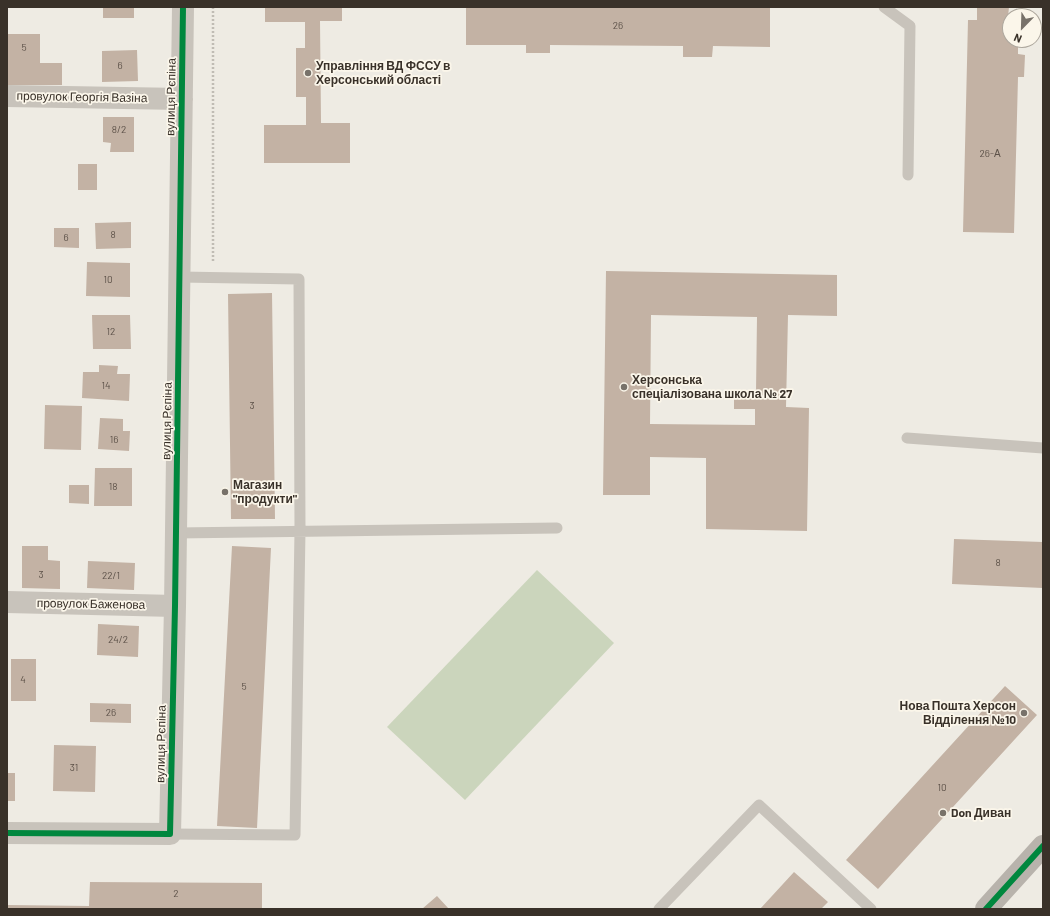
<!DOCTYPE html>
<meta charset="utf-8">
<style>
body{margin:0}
#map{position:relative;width:1050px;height:916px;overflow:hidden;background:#eeebe3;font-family:Barlow,sans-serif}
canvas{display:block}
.frame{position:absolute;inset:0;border:8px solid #393129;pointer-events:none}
.north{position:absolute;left:1002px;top:8px;width:40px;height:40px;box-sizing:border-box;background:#fbf6ea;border:1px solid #ada79d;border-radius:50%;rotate:203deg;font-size:11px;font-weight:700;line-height:16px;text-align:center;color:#393129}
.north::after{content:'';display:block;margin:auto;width:14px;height:18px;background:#78726a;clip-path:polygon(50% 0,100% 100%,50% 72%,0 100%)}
</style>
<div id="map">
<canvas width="1050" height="916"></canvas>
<div class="frame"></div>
<div class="north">N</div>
</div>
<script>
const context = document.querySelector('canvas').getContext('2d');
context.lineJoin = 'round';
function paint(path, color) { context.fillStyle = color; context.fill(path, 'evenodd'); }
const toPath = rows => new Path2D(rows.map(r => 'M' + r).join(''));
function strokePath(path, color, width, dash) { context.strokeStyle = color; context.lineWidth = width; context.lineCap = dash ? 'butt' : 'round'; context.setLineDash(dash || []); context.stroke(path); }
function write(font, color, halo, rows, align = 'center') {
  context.font = font + ' Barlow,sans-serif'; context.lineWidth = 3.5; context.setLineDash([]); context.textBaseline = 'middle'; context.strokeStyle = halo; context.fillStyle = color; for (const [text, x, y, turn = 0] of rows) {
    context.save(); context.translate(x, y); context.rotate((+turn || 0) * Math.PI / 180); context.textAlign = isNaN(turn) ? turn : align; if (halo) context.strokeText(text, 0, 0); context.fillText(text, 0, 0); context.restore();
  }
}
const green = toPath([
 [537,570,614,643,465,800,387,727]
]);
const building = toPath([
 [103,7,134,7,134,18,103,18],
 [265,7,342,7,342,21,320,21,321,123,350,123,350,163,264,163,264,125,306,125,306,97,296,97,296,48,305,48,305,22,265,22],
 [466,7,770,7,770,47,713,46,712,57,683,57,683,46,550,45,550,53,526,53,526,45,466,45],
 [977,7,1009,7,1008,17,1010,17,1010,40,1018,40,1018,54,1025,55,1024,77,1018,77,1014,233,963,232,968,20,977,20],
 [7,34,40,34,40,63,62,63,62,85,7,85],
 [137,50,138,81,102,82,102,51],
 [103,117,134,117,134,152,110,152,111,143,103,142],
 [78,164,97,164,97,190,78,190],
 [131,222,131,248,96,249,95,223],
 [54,228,79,228,79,248,54,247],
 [87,262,130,263,130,297,86,296],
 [606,271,837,275,837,316,788,315,786,407,809,408,807,531,706,529,706,458,650,457,650,495,603,495],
 [651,315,757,317,756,392,734,392,734,409,755,409,755,425,650,424],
 [272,293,275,519,231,519,228,294],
 [92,315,130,315,131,349,93,349],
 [99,365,118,366,117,374,130,374,129,401,82,398,83,372,99,372],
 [45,405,82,406,81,450,44,449],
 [100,418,123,419,123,431,130,431,129,451,98,449],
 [95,468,132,468,132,506,94,506],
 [69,485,89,485,89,504,69,503],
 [954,539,1043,542,1043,588,952,584],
 [22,546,48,546,48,560,60,561,60,589,22,588],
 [232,546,271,548,257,828,217,826],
 [88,561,135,563,134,590,87,588],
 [98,624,139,626,138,657,97,655],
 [11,659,36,659,36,701,11,701],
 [1005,686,1037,715,878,889,846,860],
 [90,703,131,704,131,723,90,722],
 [54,745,96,746,95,792,53,791],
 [7,773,15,773,15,801,7,801],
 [794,872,828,902,821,909,760,909],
 [90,882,262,883,262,909,7,909,7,905,89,906],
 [437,896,449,909,422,909]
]);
const path = toPath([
 [213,261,213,7]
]);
const lane = toPath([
 [884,7,910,26,908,175],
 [907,438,1043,448],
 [176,533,557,528],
 [170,834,295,835,300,531,299,279,180,277],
 [659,909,759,805,871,909]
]);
const street = toPath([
 [7,96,182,99],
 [7,602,175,606],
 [7,833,170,834,175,606,183,7]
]);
const secondary = toPath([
 [986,909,1043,846]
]);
const cycleway = toPath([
 [7,833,170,834,175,606,183,7],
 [986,909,1043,846]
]);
const markers = [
 [308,73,4,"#78726a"],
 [624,387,4,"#78726a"],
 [225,492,4,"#78726a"],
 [1024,713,4,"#78726a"],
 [943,813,4,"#78726a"]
];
const numberNames = [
 ["26",618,26],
 ["5",24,48],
 ["6",120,66],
 ["8/2",119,130],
 ["26-А",990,154],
 ["8",113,235],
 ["6",66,238],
 ["10",108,280],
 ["12",111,332],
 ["14",106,386],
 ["3",252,406],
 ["16",114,440],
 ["18",113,487],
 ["8",998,563],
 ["3",41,575],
 ["22/1",111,576],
 ["24/2",118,640],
 ["4",23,680],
 ["5",244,687],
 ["26",111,713],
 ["31",74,768],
 ["10",942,788],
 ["2",176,894]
];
const poiNames = [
 ["Управління ВД ФССУ в",316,66],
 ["Херсонський області",316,80],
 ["Херсонська",632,380],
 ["спеціалізована школа № 27",632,394],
 ["Магазин",233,485],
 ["\"продукти\"",233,499],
 ["Нова Пошта Херсон",1016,706,"right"],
 ["Відділення №10",1016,720,"right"],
 ["Don Диван",951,813]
];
const streetNames = [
 ["провулок Георгія Вазіна",82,97,1],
 ["вулиця Рєпіна",171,97,-89],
 ["вулиця Рєпіна",167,421,-89],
 ["провулок Баженова",91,604,1],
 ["вулиця Рєпіна",161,744,-89]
];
paint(green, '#cbd5bc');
paint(building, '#c3b2a4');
strokePath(path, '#c0bcb4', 2.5, [2, 2]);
strokePath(lane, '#c8c3bb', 11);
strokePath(street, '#c8c3bb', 22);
strokePath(secondary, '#b8b3ac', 22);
strokePath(cycleway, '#00873e', 6);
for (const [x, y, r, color] of markers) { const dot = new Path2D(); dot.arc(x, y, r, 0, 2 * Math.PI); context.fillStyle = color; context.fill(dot); strokePath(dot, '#fbf6ea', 1.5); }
write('10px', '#5c5148', null, numberNames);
write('bold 12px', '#393129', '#fbf6ea', poiNames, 'left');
write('12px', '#393129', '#fbf6ea', streetNames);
</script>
